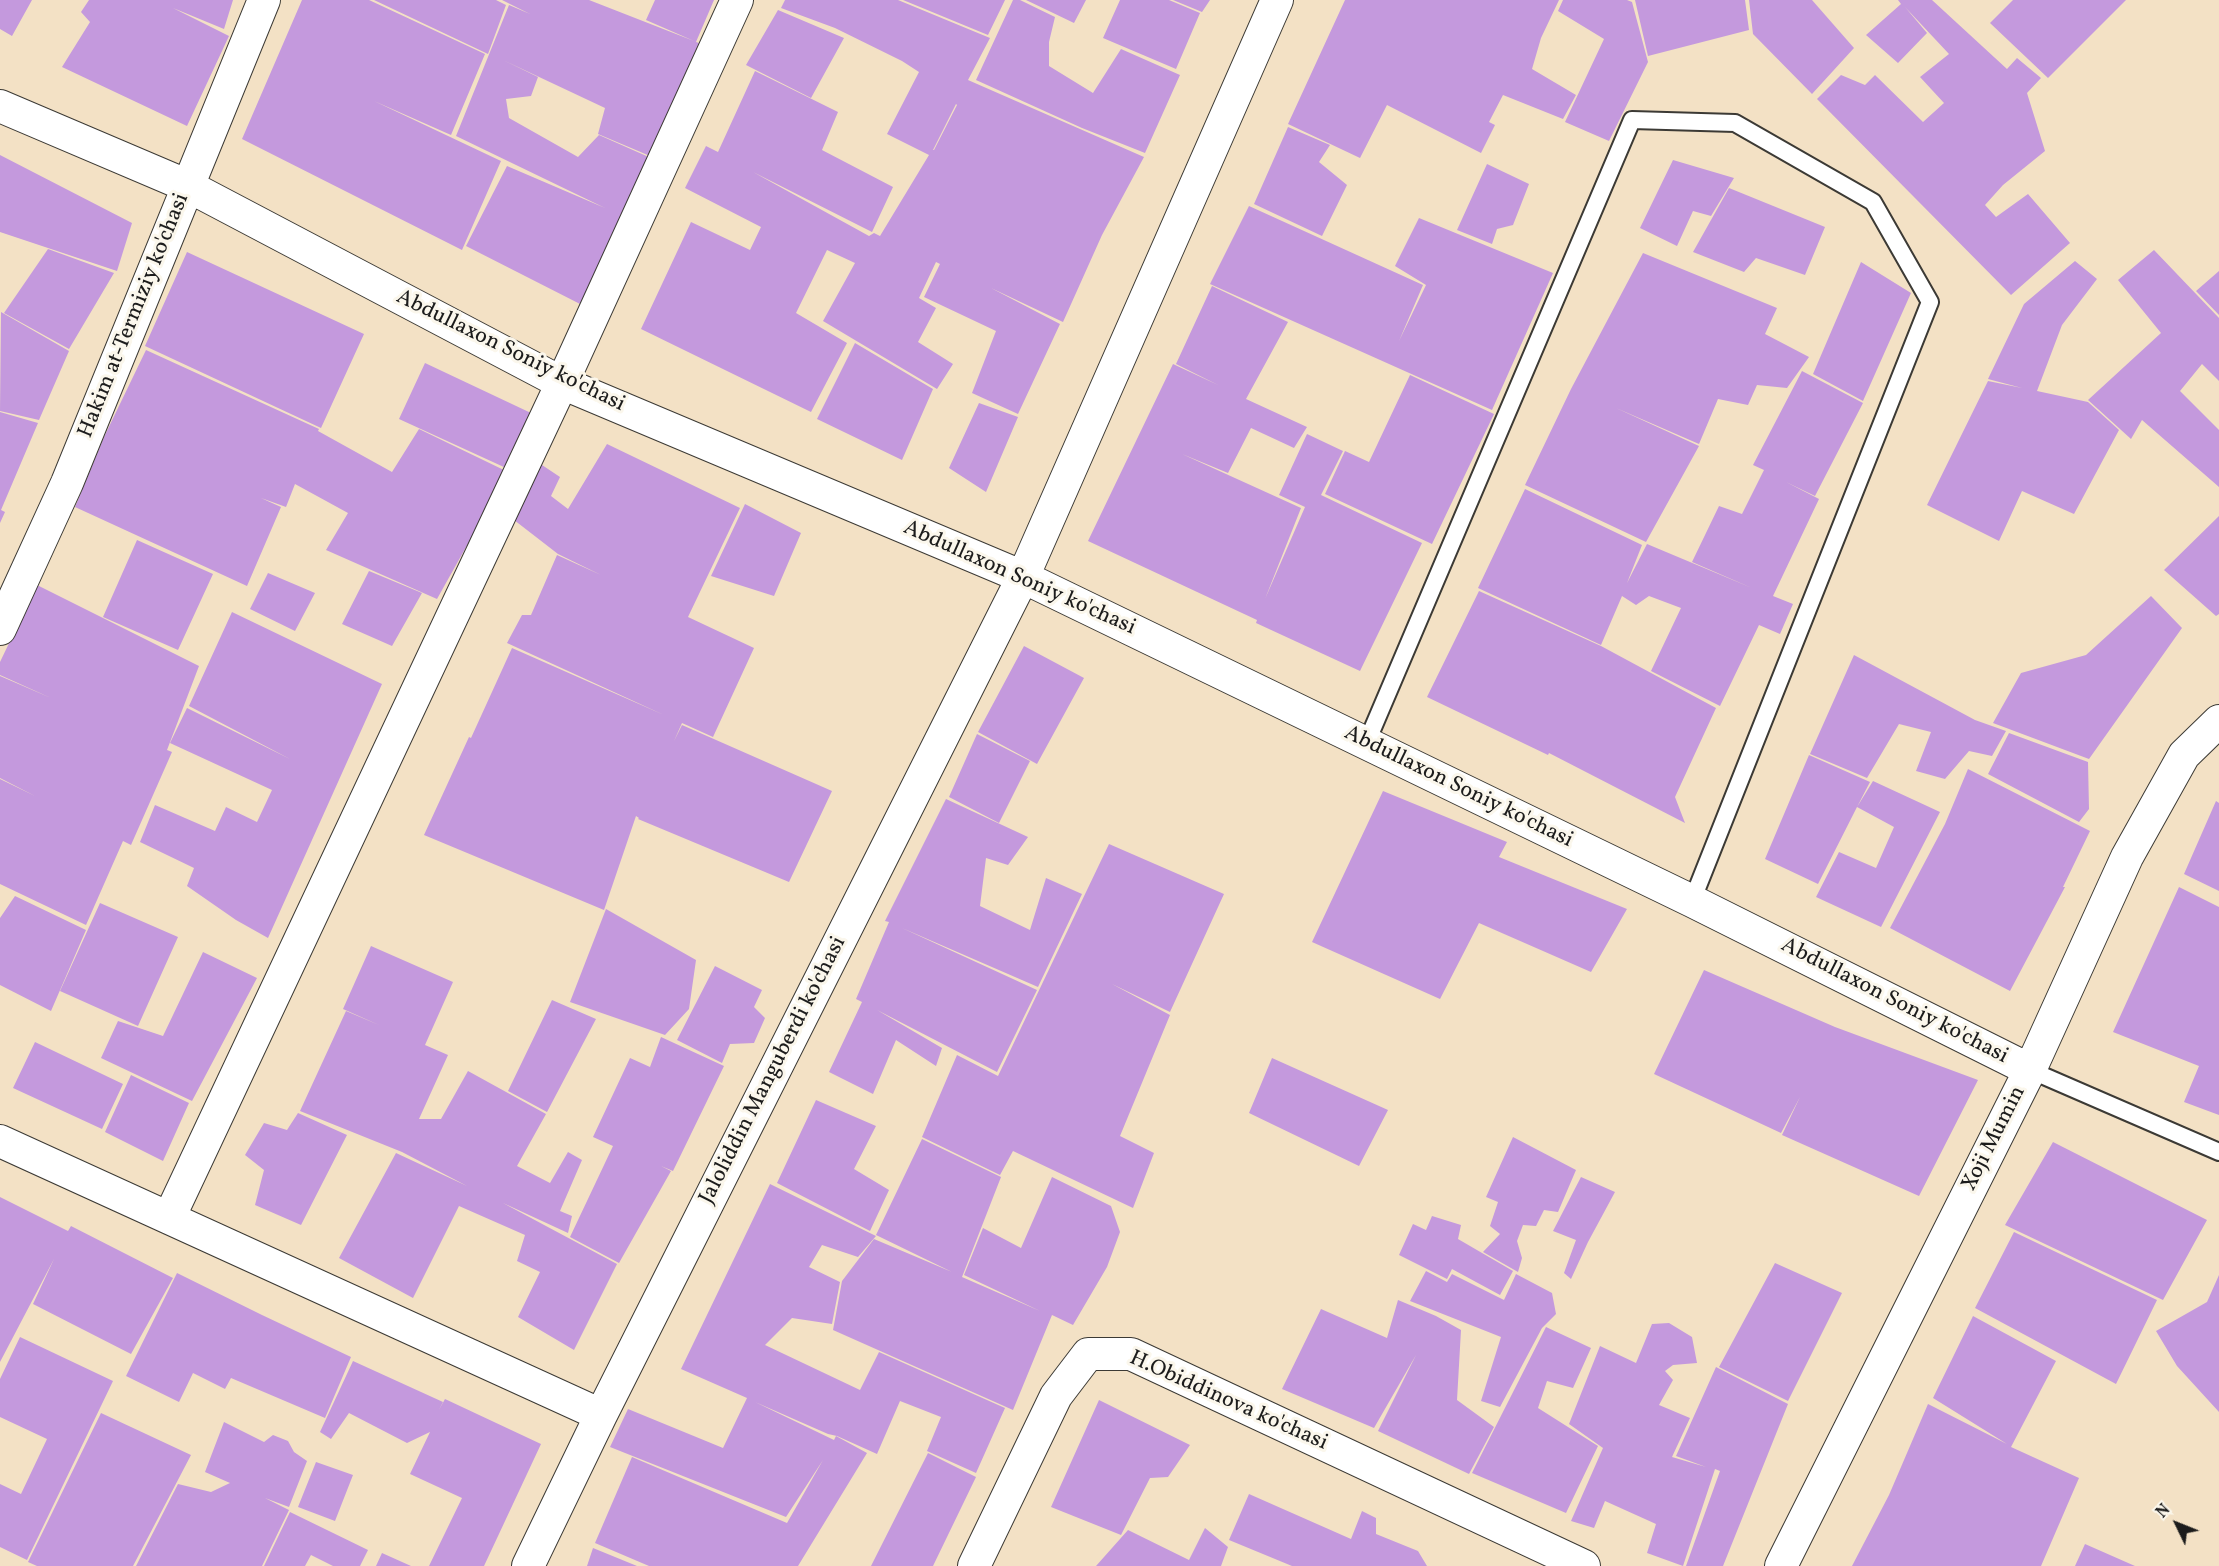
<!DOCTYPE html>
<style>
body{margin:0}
#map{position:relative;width:2219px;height:1566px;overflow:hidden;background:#f3e1c5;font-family:Vollkorn,serif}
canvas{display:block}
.north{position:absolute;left:2147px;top:1494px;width:60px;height:60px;-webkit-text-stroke:4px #fbf7ec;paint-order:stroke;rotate:313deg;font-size:16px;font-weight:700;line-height:24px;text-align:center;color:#1c1c1c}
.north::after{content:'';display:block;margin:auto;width:21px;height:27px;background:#1c1c1c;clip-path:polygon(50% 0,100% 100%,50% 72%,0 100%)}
</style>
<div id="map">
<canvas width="2219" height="1566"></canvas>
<div class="north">N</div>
</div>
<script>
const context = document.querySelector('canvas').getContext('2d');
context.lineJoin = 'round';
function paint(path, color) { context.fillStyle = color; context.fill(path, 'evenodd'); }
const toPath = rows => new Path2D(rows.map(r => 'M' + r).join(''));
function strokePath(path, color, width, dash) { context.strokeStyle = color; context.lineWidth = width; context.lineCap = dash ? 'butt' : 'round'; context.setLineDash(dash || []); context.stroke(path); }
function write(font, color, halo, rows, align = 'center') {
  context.font = font + ' Vollkorn,serif'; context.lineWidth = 6; context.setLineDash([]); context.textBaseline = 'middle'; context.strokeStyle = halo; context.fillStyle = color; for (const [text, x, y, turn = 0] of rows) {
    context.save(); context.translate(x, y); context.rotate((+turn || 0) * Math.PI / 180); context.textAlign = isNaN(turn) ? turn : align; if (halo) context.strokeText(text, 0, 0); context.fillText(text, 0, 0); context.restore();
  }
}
const building = toPath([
 [0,0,32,0,12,36,0,29],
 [89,0,233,0,224,29,173,8,229,36,187,126,62,67,90,22,81,12],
 [302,0,369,0,485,54,451,135,374,101,501,161,462,250,242,139],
 [374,0,496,0,506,5,488,54],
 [502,0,589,0,694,41,646,20,655,0,714,0,696,42,699,43,650,156,598,134,605,108,503,60,538,77,531,96,506,99,509,118,578,157,599,135,651,158,584,306,466,246,507,166,605,208,456,136,509,5,530,14],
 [785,0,898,0,990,38,968,80,1144,157,1102,235,1063,322,991,288,1060,324,1018,414,972,393,996,331,924,297,940,264,936,262,919,298,936,308,918,342,953,364,937,389,823,321,855,263,827,250,796,313,847,343,811,412,641,329,691,222,750,250,761,227,685,188,706,146,718,152,755,71,838,112,822,150,893,187,872,232,753,172,869,236,874,233,880,236,929,155,887,134,919,72,902,61,835,28,781,8],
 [956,104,957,105,934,150,933,150],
 [903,0,1005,0,988,35],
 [1013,0,1020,0,1055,17,1049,42,1049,66,1093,93,1121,49,1180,75,1145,153,1082,128,976,80],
 [1026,0,1086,0,1074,23],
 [1120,0,1169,0,1200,13,1176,69,1103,38],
 [1173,0,1210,0,1202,12],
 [1345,0,1559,0,1541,38,1532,69,1576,95,1563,119,1503,95,1489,122,1495,125,1481,153,1387,105,1360,158,1288,124],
 [1563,0,1627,0,1632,2,1648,62,1609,141,1565,122,1604,39,1558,11],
 [1635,0,1745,0,1749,30,1648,56],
 [1749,0,1812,0,1854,48,1812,94,1753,34],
 [1898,0,1932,0,2007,69,2017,58,2041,78,2027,93,2045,151,2003,185,1985,205,1996,217,2028,194,2070,243,2011,295,1817,99,1841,75,1865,85,1875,75,1923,122,1944,103,1920,77,1949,54,1905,7,1927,33,1898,63,1866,35,1901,4],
 [2013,0,2126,0,2048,78,1990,23],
 [778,10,844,38,811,98,746,65],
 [1288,127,1330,145,1319,162,1347,185,1322,236,1254,204],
 [0,155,132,223,117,271,0,232],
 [1673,160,1734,178,1711,216,1693,211,1677,246,1640,228],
 [1487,164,1529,184,1513,225,1497,229,1492,244,1457,230],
 [1729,188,1825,227,1805,275,1756,258,1744,272,1693,252],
 [1249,206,1423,285,1399,341,1426,285,1395,266,1419,218,1553,273,1492,410,1210,284],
 [48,249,114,273,69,349,4,313],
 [2154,250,2219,318,2219,381,2202,364,2180,391,2219,430,2219,487,2142,420,2131,439,2088,400,2161,333,2118,280],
 [187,252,364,334,321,428,145,346],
 [1643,253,1777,308,1765,334,1809,357,1787,388,1757,385,1748,405,1718,399,1699,444,1616,408,1699,446,1646,542,1525,485,1571,389],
 [2075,261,2097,279,2062,325,2037,391,2088,402,2119,430,2074,514,2022,491,1999,541,1927,505,1988,381,2022,388,1988,379,2024,304],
 [1861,262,1911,293,1863,401,1813,374],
 [2219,271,2219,315,2196,291],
 [1212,286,1288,322,1246,399,1307,427,1294,448,1251,428,1228,473,1182,454,1301,508,1265,599,1305,507,1279,495,1307,434,1343,451,1321,495,1422,543,1360,671,1256,623,1257,620,1088,541,1173,364,1218,385,1176,364],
 [1,312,69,351,39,420,0,411],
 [855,343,933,389,902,460,817,419],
 [146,350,319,429,318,431,392,472,419,429,508,472,437,599,326,550,348,513,295,484,286,507,261,498,281,507,247,586,75,507,104,437],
 [425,363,531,413,506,468,399,419],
 [1802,371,1863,403,1815,496,1786,482,1819,499,1773,596,1793,604,1780,634,1759,625,1720,706,1651,671,1681,608,1649,596,1636,605,1622,596,1601,645,1478,588,1525,489,1642,545,1627,583,1647,544,1752,588,1692,562,1719,506,1742,514,1764,470,1753,465],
 [1410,375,1494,414,1432,544,1325,494,1345,451,1369,462],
 [979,403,1018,417,986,492,949,468],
 [0,412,38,423,1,510,5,512,0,523],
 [607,444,740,508,688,617,754,648,713,737,682,723,674,741,682,725,832,791,789,882,638,819,639,818,636,816,604,910,424,835,469,737,471,738,512,648,664,715,507,643,522,615,531,615,557,555,601,575,558,554,505,513,536,461,560,477,551,496,568,509],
 [745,504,801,533,774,596,711,576],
 [2219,516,2219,614,2216,616,2164,570],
 [137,540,213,574,178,650,103,617],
 [369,571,422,593,392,646,342,624],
 [268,573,315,593,295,631,250,609],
 [37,585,199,666,167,750,172,752,131,845,123,841,86,925,0,884,0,779,35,796,0,778,0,676,51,698,0,675,0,662],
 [1479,591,1601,646,1716,708,1675,797,1685,823,1549,753,1548,755,1427,697],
 [2151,596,2182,628,2089,759,1993,723,2021,673,2086,655],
 [232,612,382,684,268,938,236,920,187,886,194,868,140,842,155,805,215,831,226,807,257,822,272,790,170,743,187,708,290,759,189,706],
 [1024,646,1084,678,1037,764,978,732],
 [1854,655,1975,720,2006,731,1992,756,1969,751,1945,779,1916,771,1931,732,1899,724,1867,778,1810,754],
 [2009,733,2088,762,2089,809,2079,822,1988,774],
 [977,734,1030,761,999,823,949,797],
 [1809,755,1870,782,1857,807,1873,781,1940,812,1881,927,1816,897,1839,852,1876,868,1894,827,1857,807,1818,884,1765,859],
 [1968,769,2090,831,2063,887,2065,887,2010,991,1890,928,1945,824],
 [1383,791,1507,842,1499,857,1627,909,1591,972,1479,923,1440,999,1312,942],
 [946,799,1028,837,1008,865,986,858,980,906,1030,930,1046,878,1082,894,1038,987,902,928,1037,990,997,1072,877,1010,942,1048,936,1066,896,1040,873,1094,829,1072,862,1002,856,999,889,922,885,921],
 [2216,801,2219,803,2219,891,2184,874],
 [1109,844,1224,894,1170,1012,1112,984,1170,1015,1120,1136,1154,1153,1133,1208,1013,1151,1000,1175,922,1137,957,1055,998,1076],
 [2179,887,2219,907,2219,1115,2184,1102,2199,1066,2113,1032],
 [15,896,86,930,51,1011,0,985,0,918],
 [100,903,178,937,138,1026,60,991],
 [606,909,696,960,689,1009,665,1035,570,1002],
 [371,946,453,982,425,1045,448,1055,419,1119,441,1119,468,1071,546,1114,517,1166,550,1183,568,1152,582,1160,560,1211,572,1216,568,1233,503,1203,617,1264,574,1350,518,1317,540,1272,517,1261,525,1235,459,1206,413,1298,339,1258,396,1153,467,1186,402,1152,300,1111,346,1011,379,1025,343,1009],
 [203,952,257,978,192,1101,101,1058,118,1021,163,1036],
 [715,966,762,990,754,1007,765,1018,754,1043,730,1044,722,1063,677,1040],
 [1704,970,1835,1027,1978,1080,1919,1196,1782,1135,1800,1097,1781,1133,1654,1074],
 [552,1000,596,1019,547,1112,508,1091],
 [661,1037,724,1066,673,1171,661,1166,671,1171,619,1263,570,1237,613,1146,593,1137,630,1058,650,1067],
 [35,1042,123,1084,102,1129,13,1088],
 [1272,1058,1388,1110,1359,1166,1249,1113],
 [131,1075,189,1103,163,1161,105,1132],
 [816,1100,876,1126,854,1169,889,1190,870,1231,777,1183],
 [298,1113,347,1135,301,1225,255,1205,264,1170,245,1155,264,1123,287,1130],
 [1513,1137,1576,1170,1558,1212,1544,1210,1536,1226,1523,1225,1517,1241,1522,1258,1518,1272,1483,1252,1500,1234,1490,1226,1498,1202,1486,1197],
 [922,1139,1001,1177,962,1277,1040,1311,964,1275,983,1228,1021,1248,1052,1177,1111,1206,1120,1232,1107,1267,1073,1325,1052,1315,1013,1410,833,1330,842,1281,874,1239,952,1272,876,1235],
 [2053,1142,2207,1220,2163,1300,2005,1225],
 [1581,1177,1615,1192,1588,1242,1571,1279,1564,1273,1576,1240,1553,1231],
 [770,1184,876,1236,858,1257,822,1245,809,1267,840,1282,832,1324,792,1318,765,1345,860,1390,879,1352,1005,1408,976,1473,927,1451,941,1417,900,1401,877,1454,837,1436,828,1434,755,1402,834,1440,836,1436,867,1453,798,1566,649,1566,595,1543,632,1457,787,1523,823,1460,786,1517,610,1447,628,1409,723,1448,747,1398,681,1369],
 [0,1197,68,1231,71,1226,173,1278,131,1354,33,1304,54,1259,0,1362],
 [1432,1216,1461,1225,1458,1239,1513,1271,1500,1295,1452,1269,1447,1279,1399,1255,1413,1224,1426,1230],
 [2014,1232,2157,1300,2116,1384,1975,1308],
 [1775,1263,1842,1293,1788,1401,1719,1367],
 [1426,1271,1447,1282,1452,1274,1504,1300,1516,1274,1552,1293,1556,1314,1542,1328,1500,1407,1481,1401,1501,1337,1410,1301],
 [177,1273,262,1315,351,1357,325,1418,231,1378,225,1389,193,1373,179,1402,126,1376],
 [2219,1275,2219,1412,2177,1366,2156,1331,2207,1302],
 [1398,1300,1436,1316,1461,1330,1457,1400,1494,1427,1469,1474,1378,1431,1416,1355,1374,1428,1282,1389,1321,1309,1387,1338],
 [1973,1316,2056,1361,2011,1447,2079,1478,2041,1566,1852,1566,1889,1495,1928,1404,2007,1444,1933,1398],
 [1669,1323,1692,1337,1697,1363,1673,1365,1665,1371,1673,1380,1659,1405,1690,1418,1672,1457,1706,1467,1676,1456,1716,1367,1788,1404,1723,1566,1686,1566,1720,1471,1715,1469,1683,1566,1647,1553,1656,1524,1605,1501,1594,1528,1571,1521,1603,1448,1569,1424,1600,1346,1636,1363,1652,1324],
 [1546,1327,1591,1348,1573,1388,1547,1381,1538,1408,1598,1446,1566,1513,1472,1473],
 [20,1337,113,1381,27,1560,0,1547,0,1484,21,1494,47,1439,0,1417,0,1379],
 [353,1361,443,1402,439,1410,445,1399,541,1444,484,1566,429,1566,462,1498,410,1474,430,1432,407,1443,349,1413,331,1439,320,1432],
 [1099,1400,1190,1445,1168,1477,1150,1478,1121,1535,1051,1507],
 [101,1413,191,1455,133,1566,37,1566,28,1562],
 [224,1422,264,1442,273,1435,288,1441,294,1452,307,1461,289,1507,265,1498,289,1510,262,1566,136,1566,178,1484,211,1492,230,1483,205,1472],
 [928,1453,976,1477,933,1566,871,1566],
 [316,1462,353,1475,335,1521,298,1507],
 [1249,1494,1351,1539,1362,1511,1376,1518,1376,1534,1418,1551,1427,1566,1292,1566,1229,1540],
 [290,1512,368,1550,360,1566,333,1566,311,1555,305,1566,264,1566],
 [1205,1528,1228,1547,1221,1566,1096,1566,1128,1530,1189,1560],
 [2085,1544,2135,1566,2075,1566],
 [593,1548,637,1566,587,1566],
 [382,1553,411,1566,376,1566]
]);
const lane = toPath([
 [1366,744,1632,120,1735,123,1873,202,1930,302,1692,901],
 [2030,1070,2219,1152]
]);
const street = toPath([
 [0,106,188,186,562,383,1023,577,1692,901,2030,1070],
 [0,629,67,483,264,0],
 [0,1141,601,1415],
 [169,1218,562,383,737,0],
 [528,1566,601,1415,1023,577,1277,0],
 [974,1566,1056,1396,1088,1354,1131,1354,1584,1566],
 [1781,1566,2030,1070,2127,857,2184,755,2219,721]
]);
const streetNames = [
 ["Hakim at-Termiziy ko'chasi",135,316,-68],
 ["Abdullaxon Soniy ko'chasi",510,352,26],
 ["Abdullaxon Soniy ko'chasi",1019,579,24],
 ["Abdullaxon Soniy ko'chasi",1458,788,26],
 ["Abdullaxon Soniy ko'chasi",1894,1002,27],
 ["Jaloliddin Manguberdi ko'chasi",774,1071,-63],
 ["Xoji Mumin",1995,1139,-63],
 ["H.Obiddinova ko'chasi",1228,1402,24]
];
paint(building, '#c499dd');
strokePath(lane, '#3c3a35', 20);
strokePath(street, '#3c3a35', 34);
strokePath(lane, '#fff', 16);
strokePath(street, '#fff', 32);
write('22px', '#1c1c1c', '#fbf7ec', streetNames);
</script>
